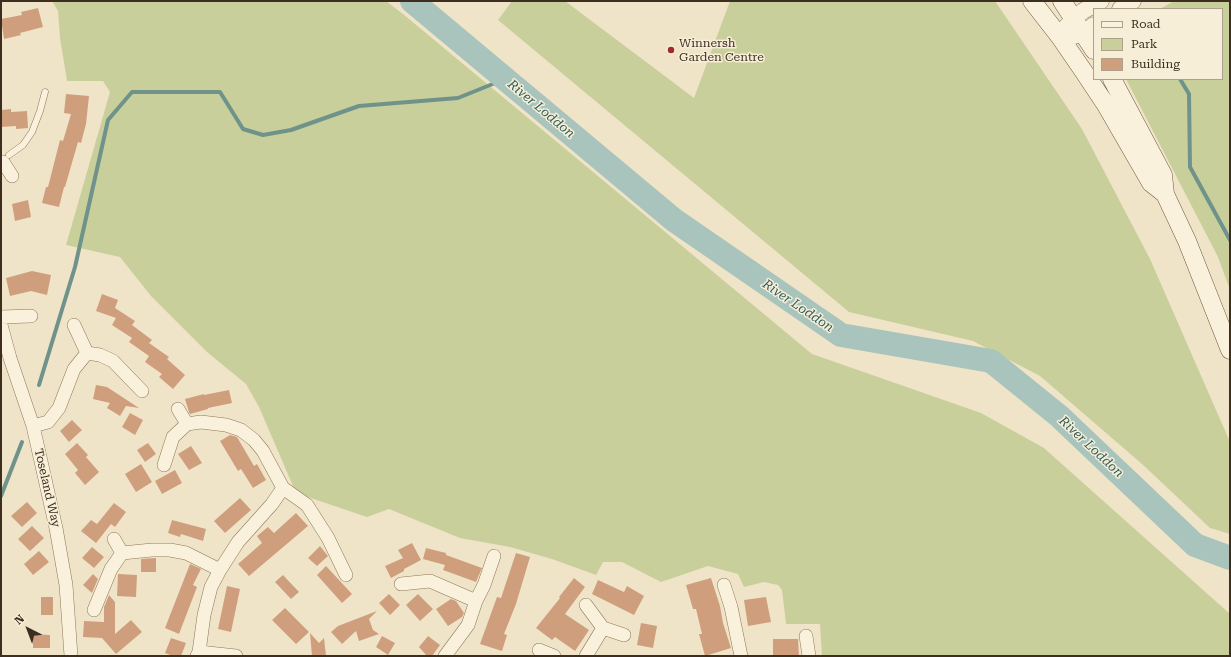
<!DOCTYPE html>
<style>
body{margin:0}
#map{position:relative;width:1231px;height:657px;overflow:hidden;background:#f0e4c8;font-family:"Roboto Serif",serif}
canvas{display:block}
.frame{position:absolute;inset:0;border:2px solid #3d2e20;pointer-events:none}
.legend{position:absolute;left:1093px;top:8px;width:130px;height:72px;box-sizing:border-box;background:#f7eed8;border:1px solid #ada18e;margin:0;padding:5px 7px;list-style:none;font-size:12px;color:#3d2e20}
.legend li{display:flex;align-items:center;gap:8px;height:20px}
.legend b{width:20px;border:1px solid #ada18e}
.north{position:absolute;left:8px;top:609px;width:40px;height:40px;-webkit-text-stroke:3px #f7eed8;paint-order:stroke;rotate:318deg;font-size:11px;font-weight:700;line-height:16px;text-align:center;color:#3d2e20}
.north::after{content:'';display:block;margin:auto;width:14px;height:18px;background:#3d2e20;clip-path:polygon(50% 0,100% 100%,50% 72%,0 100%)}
</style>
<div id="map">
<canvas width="1231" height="657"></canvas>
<div class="frame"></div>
<ul class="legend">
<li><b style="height:5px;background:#faf1dc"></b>Road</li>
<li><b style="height:11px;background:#c9cf9b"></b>Park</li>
<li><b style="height:11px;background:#cf9f7d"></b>Building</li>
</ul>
<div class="north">N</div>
</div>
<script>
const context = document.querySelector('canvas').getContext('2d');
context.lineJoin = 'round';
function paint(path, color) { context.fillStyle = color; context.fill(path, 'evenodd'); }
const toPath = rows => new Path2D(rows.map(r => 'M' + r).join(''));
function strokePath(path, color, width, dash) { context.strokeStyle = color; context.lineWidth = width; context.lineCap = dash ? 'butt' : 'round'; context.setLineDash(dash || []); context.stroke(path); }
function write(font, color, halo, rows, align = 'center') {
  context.font = font + ' "Roboto Serif",serif'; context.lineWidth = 3; context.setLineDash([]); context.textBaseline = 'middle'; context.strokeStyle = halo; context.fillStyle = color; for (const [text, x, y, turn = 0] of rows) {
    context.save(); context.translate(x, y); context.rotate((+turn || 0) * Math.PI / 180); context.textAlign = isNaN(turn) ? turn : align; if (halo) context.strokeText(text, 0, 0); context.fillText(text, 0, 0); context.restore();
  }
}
const green = toPath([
 [52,1,386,1,403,14,812,354,981,413,1044,448,1230,614,1230,656,822,656,820,624,786,624,782,590,778,585,764,582,744,587,738,574,708,566,661,582,622,562,603,562,596,575,552,559,510,547,460,538,389,509,367,517,296,493,259,407,246,384,207,352,151,296,120,257,66,245,110,92,103,81,67,81,60,38,58,11],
 [512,1,565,1,694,98,730,1,995,1,1082,129,1150,259,1230,442,1230,534,1210,528,1142,464,1040,376,973,341,849,312,498,20],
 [1174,1,1230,1,1230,290,1218,257,1126,79,1222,79,1222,9,1160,9]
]);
const stream = toPath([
 [1180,79,1189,94,1190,167,1230,240],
 [39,385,75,267,108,120,132,92,220,92,243,129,263,135,291,130,359,106,458,98,505,79],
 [1,496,22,442]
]);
const river = toPath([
 [412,1,674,220,841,335,991,361,1059,416,1195,545,1230,558]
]);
const building = toPath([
 [38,8,43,27,20,33,21,35,4,39,1,19,22,15,21,12],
 [66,94,89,96,86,124,81,143,78,142,65,187,64,187,59,207,42,203,46,187,48,187,60,140,63,141,71,114,64,113],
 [11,109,11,112,27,111,28,128,16,129,16,126,1,127,1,110],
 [28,200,31,217,15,221,12,204],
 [32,271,51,275,47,295,31,291,10,296,6,278],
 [102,294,118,300,115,308,135,321,132,325,152,340,149,343,169,357,167,359,185,375,173,389,159,377,162,374,145,362,149,356,129,342,132,338,112,325,116,318,96,311],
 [96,385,107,387,139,408,126,406,120,416,107,408,110,403,93,399],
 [229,390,232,403,208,408,208,409,190,414,189,412,185,399,204,394,204,395],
 [130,413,143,420,135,435,122,427],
 [72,420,82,430,69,442,60,431],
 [230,435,237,437,254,466,257,464,266,480,253,488,241,469,238,471,220,441],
 [77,443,88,455,86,457,99,472,85,485,75,473,78,470,65,454],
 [148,443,156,454,145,462,137,450],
 [191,446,202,463,189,470,178,454],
 [141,464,152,482,136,492,125,474],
 [175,470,182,483,162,494,155,481],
 [240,498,251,510,225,533,214,521],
 [27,502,37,513,22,527,11,516],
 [114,503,126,512,115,527,111,524,96,543,81,531,91,520,97,524],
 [296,513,308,526,249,576,238,564,262,543,257,536,268,527,274,533],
 [172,520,206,529,203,541,181,534,180,537,168,533],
 [32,526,44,538,30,551,18,539],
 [412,543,421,560,404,569,404,571,391,578,385,566,403,558,398,550],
 [320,546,328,556,317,566,308,558],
 [92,547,104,557,94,568,82,558],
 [426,548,446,553,446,555,482,568,476,582,443,570,445,565,423,559],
 [39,551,49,562,33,575,24,564],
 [516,553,530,557,516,604,504,634,507,635,502,651,480,644,497,597,501,598],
 [156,558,156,572,141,572,141,559],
 [190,564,201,569,193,585,197,587,179,634,165,628],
 [326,566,352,594,342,603,317,575],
 [93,574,98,579,92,593,83,585],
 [118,574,137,575,136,597,117,596],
 [283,575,299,592,291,599,275,582],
 [574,578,585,587,565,614,589,630,575,651,555,637,552,640,536,628,560,598,559,597],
 [711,578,720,606,723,623,731,648,705,656,699,634,702,634,696,609,693,609,686,585],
 [598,580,624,592,627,586,644,596,634,615,592,594],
 [227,586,240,589,231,632,218,629],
 [389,594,400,605,390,615,379,603],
 [418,594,433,609,420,621,406,605],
 [109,595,115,602,115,634,131,620,142,632,116,654,102,638,83,637,84,621,104,622,104,607],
 [41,597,53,597,53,615,41,615],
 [766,597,771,622,748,626,744,600],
 [451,599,456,601,464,613,462,617,448,626,436,609],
 [285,608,309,632,296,644,272,620],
 [377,611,369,619,373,630,379,634,359,641,356,631,342,644,331,632,338,626],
 [641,623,657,626,653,648,637,645],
 [310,633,319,643,324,638,326,656,312,656],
 [33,634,50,635,50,648,33,648],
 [382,636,395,643,388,655,376,647],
 [428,636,440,645,432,656,427,656,419,647],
 [171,638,186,643,181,656,173,656,165,653],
 [773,639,798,639,799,656,773,656]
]);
const service = toPath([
 [9,155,23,145,32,132,40,111,45,92]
]);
const minor = toPath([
 [1,162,3,162,12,176],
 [1,317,31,316],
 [1,325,10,358,33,426,56,528,66,585,71,656],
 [87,353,100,355,113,361,142,391],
 [178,409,187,424],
 [33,426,48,422,59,408,74,369,87,353,74,325],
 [164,465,173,437,187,424,201,422,226,425,241,430,254,440,263,451,283,488],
 [114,539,122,553],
 [401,584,430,581,476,601,468,625,445,656],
 [724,585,731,607,741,656],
 [476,601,484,585,494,556],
 [586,605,603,628],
 [94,610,111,569,122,553,152,550,170,550,186,553,220,570],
 [806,636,809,656],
 [539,650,554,656],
 [199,652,236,656],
 [197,656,199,652,204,615,211,587,220,570,238,542,272,504,283,488,307,505,328,538,346,575],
 [586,656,603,628,624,635]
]);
const tertiary = toPath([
 [1120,9,1133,1],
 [1094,25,1083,33,1071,37,1060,37,1065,28,1074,19,1083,11,1101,1]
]);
const secondary = toPath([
 [1032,1,1060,37,1084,72,1106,105,1151,183,1165,194],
 [1062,1,1094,50],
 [1112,79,1163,175,1165,194,1187,241,1230,350]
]);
const markers = [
 [671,50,4,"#9e2a2b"]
];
const poiNames = [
 ["Winnersh",679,43],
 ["Garden Centre",679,57]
];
const streetNames = [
 ["Toseland Way",47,488,77]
];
const waterNames = [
 ["River Loddon",541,109,40],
 ["River Loddon",798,306,34],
 ["River Loddon",1091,447,43]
];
paint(green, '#c9cf9b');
strokePath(stream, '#6f938a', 4);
strokePath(river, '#a9c4bc', 24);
paint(building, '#cf9f7d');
strokePath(service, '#8d765c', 7);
strokePath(minor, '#8d765c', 14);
strokePath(tertiary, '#8d765c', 17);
strokePath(secondary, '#6f573f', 19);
strokePath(service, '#faf1dc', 6);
strokePath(minor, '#faf1dc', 13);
strokePath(tertiary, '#faf1dc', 16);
strokePath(secondary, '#faf1dc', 18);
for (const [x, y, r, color] of markers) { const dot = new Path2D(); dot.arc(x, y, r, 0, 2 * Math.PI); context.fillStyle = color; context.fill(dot); strokePath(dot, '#f7eed8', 1.5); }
write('12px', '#3d2e20', '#f7eed8', poiNames, 'left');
write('12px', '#3d2e20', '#f7eed8', streetNames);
write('italic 13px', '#2f5d5a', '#f7eed8', waterNames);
</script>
